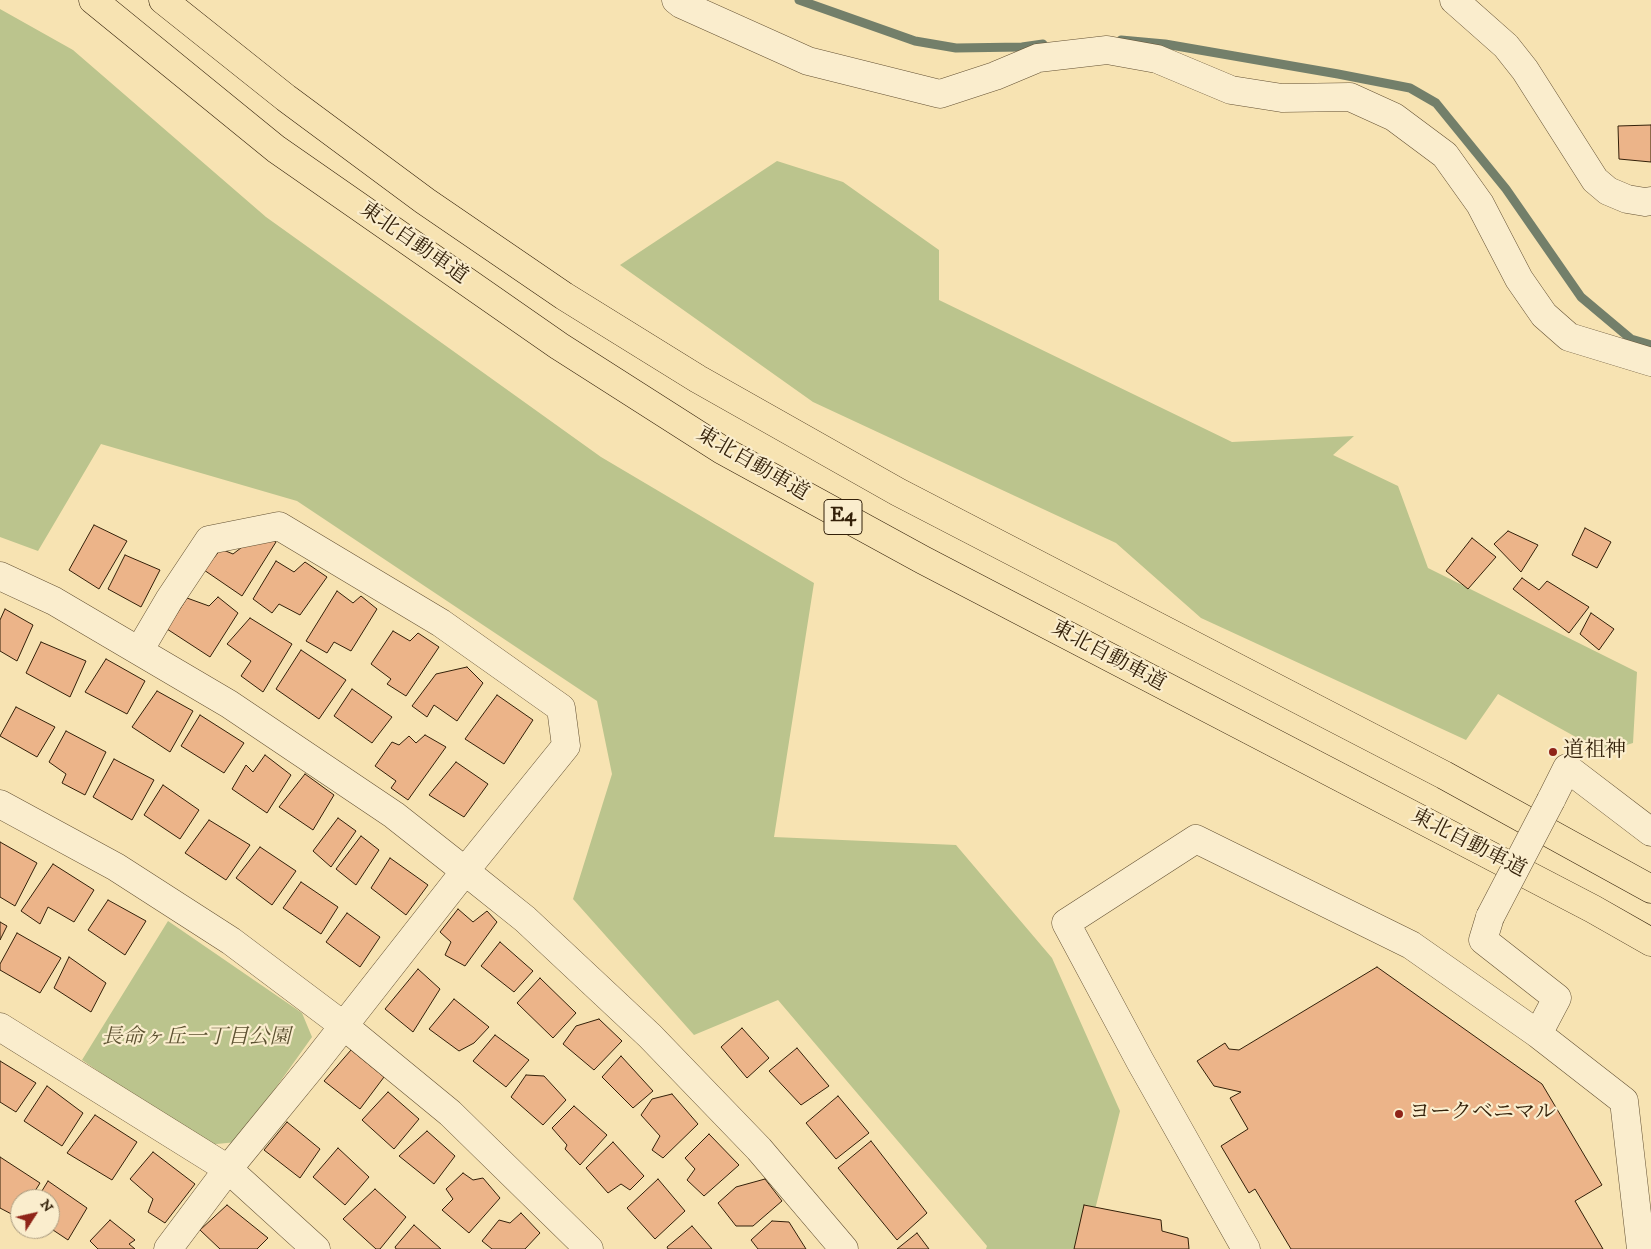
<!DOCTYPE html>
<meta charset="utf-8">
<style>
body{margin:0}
#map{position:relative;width:1651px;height:1249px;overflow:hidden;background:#f7e3b2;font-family:"IM FELL DW Pica",serif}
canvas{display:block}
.north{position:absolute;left:10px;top:1189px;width:50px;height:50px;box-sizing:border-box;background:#faedcd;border:1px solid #aa9b7f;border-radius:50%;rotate:55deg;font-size:14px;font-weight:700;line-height:20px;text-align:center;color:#332009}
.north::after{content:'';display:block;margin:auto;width:18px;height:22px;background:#8f2418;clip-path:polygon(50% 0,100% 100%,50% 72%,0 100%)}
</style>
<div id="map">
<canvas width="1651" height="1249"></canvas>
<div class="north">N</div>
</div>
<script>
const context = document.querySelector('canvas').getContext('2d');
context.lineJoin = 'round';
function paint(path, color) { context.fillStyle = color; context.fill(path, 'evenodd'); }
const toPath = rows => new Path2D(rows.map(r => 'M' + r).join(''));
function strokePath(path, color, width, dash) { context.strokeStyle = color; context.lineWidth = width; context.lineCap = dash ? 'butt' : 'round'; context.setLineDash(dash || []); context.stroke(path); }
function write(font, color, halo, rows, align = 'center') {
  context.font = font + ' "IM FELL DW Pica","Noto Serif JP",serif'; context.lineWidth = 4.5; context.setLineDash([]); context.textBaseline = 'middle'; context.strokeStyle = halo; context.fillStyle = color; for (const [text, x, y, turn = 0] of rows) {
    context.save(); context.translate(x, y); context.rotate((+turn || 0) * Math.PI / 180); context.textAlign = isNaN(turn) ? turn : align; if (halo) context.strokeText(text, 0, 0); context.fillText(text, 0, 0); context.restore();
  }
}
const green = toPath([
 [0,9,73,50,266,217,601,457,814,583,774,837,956,845,1052,958,1120,1111,1085,1249,986,1249,987,1246,778,1000,694,1035,573,899,612,774,597,701,297,501,101,444,38,551,0,537],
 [777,161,843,182,939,250,939,300,1232,442,1354,436,1333,455,1398,486,1428,568,1637,672,1633,743,1603,752,1498,694,1466,740,1201,618,1116,543,813,402,620,265],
 [168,921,302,1013,312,1037,237,1142,206,1145,82,1060]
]);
const stream = toPath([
 [799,0,915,41,956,48,1022,47,1043,44],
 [1121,40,1165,44,1338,74,1410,88,1436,103,1506,189,1581,297,1631,339,1651,345]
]);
const building = toPath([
 [1651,125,1651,162,1619,159,1618,126,1651,125],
 [94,525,127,541,99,589,69,570,94,525],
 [1585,528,1611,542,1597,568,1572,555,1585,528],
 [1508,531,1538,545,1521,572,1494,544,1508,531],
 [265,535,276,542,242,596,204,570,221,549,233,554,254,538,265,535],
 [1472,538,1496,557,1468,589,1446,571,1472,538],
 [125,555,160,570,141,607,108,589,125,555],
 [276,561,294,572,305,562,327,577,300,615,279,604,272,613,253,599,276,561],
 [1522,578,1539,590,1547,581,1589,607,1569,633,1513,589,1522,578],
 [337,591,353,603,361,596,377,609,351,651,334,642,327,653,306,641,337,591],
 [218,597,238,613,210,657,167,629,187,598,209,606,218,597],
 [5,609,33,625,17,661,0,651,0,620,5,609],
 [1591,613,1614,629,1599,650,1580,634,1591,613],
 [250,618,292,644,263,692,241,676,251,661,227,644,250,618],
 [393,631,410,641,418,633,439,647,406,696,387,684,391,679,371,664,393,631],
 [41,642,86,661,70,697,26,673,41,642],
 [301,650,346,680,319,719,276,689,301,650],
 [106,659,145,681,127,714,85,692,106,659],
 [467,667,483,683,457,721,434,705,427,717,412,706,436,674,467,667],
 [352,689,392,717,372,743,334,716,352,689],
 [157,691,193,711,170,752,132,727,157,691],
 [497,695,533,720,504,764,465,739,497,695],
 [16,707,55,727,37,757,0,736,16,707],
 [200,715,244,743,224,773,181,746,200,715],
 [66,731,106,752,85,795,62,783,66,774,49,762,66,731],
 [425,735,446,747,408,800,391,788,396,781,375,766,392,742,399,745,409,736,416,743,425,735],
 [265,755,291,775,267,813,232,789,246,765,253,772,265,755],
 [114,759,154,780,132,820,93,797,114,759],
 [456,762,488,784,464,817,429,795,456,762],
 [305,774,334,795,313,830,279,807,305,774],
 [163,785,199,810,180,839,144,815,163,785],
 [338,818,356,831,331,867,313,851,338,818],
 [209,820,250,845,226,880,185,853,209,820],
 [361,836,379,850,356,885,336,869,361,836],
 [0,842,37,863,15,906,0,897,0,842],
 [260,847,296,871,272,905,236,878,260,847],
 [390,858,428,885,406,915,371,888,390,858],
 [53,864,94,890,74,922,48,907,40,924,21,911,53,864],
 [301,882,338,907,321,934,283,908,301,882],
 [108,900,146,921,125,955,88,930,108,900],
 [458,909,473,922,487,911,497,922,465,966,445,955,451,942,440,932,458,909],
 [347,913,380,937,360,967,326,942,347,913],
 [0,922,7,926,0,940,0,922],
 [17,933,61,958,40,993,0,970,0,964,17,933],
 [500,942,533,971,514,992,481,966,500,942],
 [69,957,106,983,91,1012,54,988,69,957],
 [1377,967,1542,1084,1602,1185,1575,1201,1603,1249,1291,1249,1255,1189,1249,1193,1221,1146,1248,1129,1230,1098,1241,1092,1214,1086,1197,1061,1225,1043,1229,1049,1239,1050,1377,967],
 [418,969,440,989,413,1032,385,1009,418,969],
 [540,978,576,1013,553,1038,517,1003,540,978],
 [454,999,489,1027,474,1043,459,1051,429,1029,454,999],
 [599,1019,622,1041,594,1070,563,1044,576,1026,599,1019],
 [742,1028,769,1058,747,1078,721,1047,742,1028],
 [495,1035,529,1060,506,1087,473,1061,495,1035],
 [797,1048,829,1086,801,1105,769,1071,797,1048],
 [351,1050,384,1077,360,1109,324,1081,351,1050],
 [621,1056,653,1091,633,1108,602,1077,621,1056],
 [0,1061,36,1083,16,1112,0,1102,0,1061],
 [526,1075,544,1076,566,1100,543,1125,511,1097,526,1075],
 [47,1086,83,1113,62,1146,24,1121,47,1086],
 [388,1092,419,1119,394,1149,362,1120,388,1092],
 [672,1094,698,1124,663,1158,652,1150,660,1136,641,1115,652,1099,672,1094],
 [838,1096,869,1133,836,1159,806,1123,838,1096],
 [574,1106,607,1135,580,1165,565,1149,567,1145,552,1128,574,1106],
 [95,1115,137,1142,112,1180,67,1153,95,1115],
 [287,1122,320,1149,300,1178,264,1150,287,1122],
 [427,1131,455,1156,434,1184,399,1156,427,1131],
 [709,1134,739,1165,704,1196,687,1180,695,1169,685,1158,709,1134],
 [871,1141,927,1213,897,1240,838,1168,871,1141],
 [613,1142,644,1176,630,1190,621,1184,608,1193,586,1168,613,1142],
 [338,1148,369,1177,345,1205,313,1177,338,1148],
 [153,1152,195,1184,165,1223,148,1212,153,1199,130,1179,153,1152],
 [0,1157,40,1183,30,1199,20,1199,19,1218,0,1208,0,1157],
 [463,1173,473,1180,483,1178,500,1198,469,1233,442,1210,453,1199,446,1189,463,1173],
 [658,1179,685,1211,655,1239,627,1208,658,1179],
 [765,1179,782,1201,753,1226,736,1226,718,1203,736,1187,765,1179],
 [48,1181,87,1208,68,1240,50,1228,50,1199,37,1199,48,1181],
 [375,1189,406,1217,380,1249,376,1249,343,1219,375,1189],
 [227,1205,268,1238,257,1249,220,1249,200,1230,227,1205],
 [1084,1205,1161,1220,1162,1231,1188,1238,1189,1249,1074,1249,1084,1205],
 [521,1213,540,1233,525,1249,492,1249,482,1241,499,1220,510,1223,521,1213],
 [110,1220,135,1240,129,1244,135,1249,98,1249,90,1241,110,1220],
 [772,1221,789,1222,806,1249,758,1249,751,1240,772,1221],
 [414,1225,441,1249,396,1249,395,1247,414,1225],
 [692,1226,712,1249,668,1249,667,1247,692,1226],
 [917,1233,929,1249,897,1249,917,1233]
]);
const street = toPath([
 [676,0,681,4,808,61,940,94,995,76,1038,58,1107,50,1157,59,1231,90,1282,98,1350,97,1394,117,1445,155,1480,204,1519,279,1544,315,1569,337,1651,362],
 [1454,0,1506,46,1525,70,1595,180,1608,191,1627,199,1645,202,1651,201],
 [0,576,54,601,229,704,394,815,465,871,525,919,650,1036,759,1149,844,1249],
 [139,651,169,600,209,540,279,526,441,623,561,708,566,746,465,871,313,1065,228,1169,168,1249],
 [1551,800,1567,768,1651,832],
 [0,804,116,867,231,941,344,1026,450,1113,589,1249],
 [1490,917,1483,940,1557,998,1538,1034],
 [0,1027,228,1169,316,1249],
 [1246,1249,1140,1061,1066,923,1196,839,1411,945,1538,1034,1624,1101,1641,1249]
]);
const highway = toPath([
 [93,0,276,149,559,346,722,450,923,560,1593,909,1651,942],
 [163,0,286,98,425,201,564,296,698,379,898,492,1444,775,1651,889]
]);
const streetBridge = toPath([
 [1490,917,1551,800]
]);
const markers = [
 [1553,752,5,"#8f2418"],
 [1399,1114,5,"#8f2418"]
];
const shields = [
 [843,517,38]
];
const shieldNames = [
 ["E4",843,517]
];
const streetNames = [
 ["東北自動車道",413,244,35],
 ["東北自動車道",752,465,30],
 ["東北自動車道",1108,657,28],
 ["東北自動車道",1468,844,27]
];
const poiNames = [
 ["道祖神",1563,752],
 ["ヨークベニマル",1409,1114]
];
const parkNames = [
 ["長命ヶ丘一丁目公園",196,1039]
];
paint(green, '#bbc48d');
strokePath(stream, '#737f6a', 9);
paint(building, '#ecb489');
strokePath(building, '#332009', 1);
strokePath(street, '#645133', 29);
strokePath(highway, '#332009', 29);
strokePath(street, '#faedcd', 28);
strokePath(highway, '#f7e3b2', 28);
strokePath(streetBridge, '#645133', 29, []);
strokePath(streetBridge, '#faedcd', 28);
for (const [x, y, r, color] of markers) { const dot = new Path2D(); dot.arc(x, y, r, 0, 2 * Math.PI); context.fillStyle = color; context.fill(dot); strokePath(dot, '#faedcd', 2); }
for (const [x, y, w] of shields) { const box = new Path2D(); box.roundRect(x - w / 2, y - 17.5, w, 35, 4); context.fillStyle = '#faedcd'; context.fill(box); strokePath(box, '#332009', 1); }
write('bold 20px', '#332009', null, shieldNames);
write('21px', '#332009', '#faedcd', streetNames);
write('21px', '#332009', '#faedcd', poiNames, 'left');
write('italic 21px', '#5c5131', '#faedcd', parkNames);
</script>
